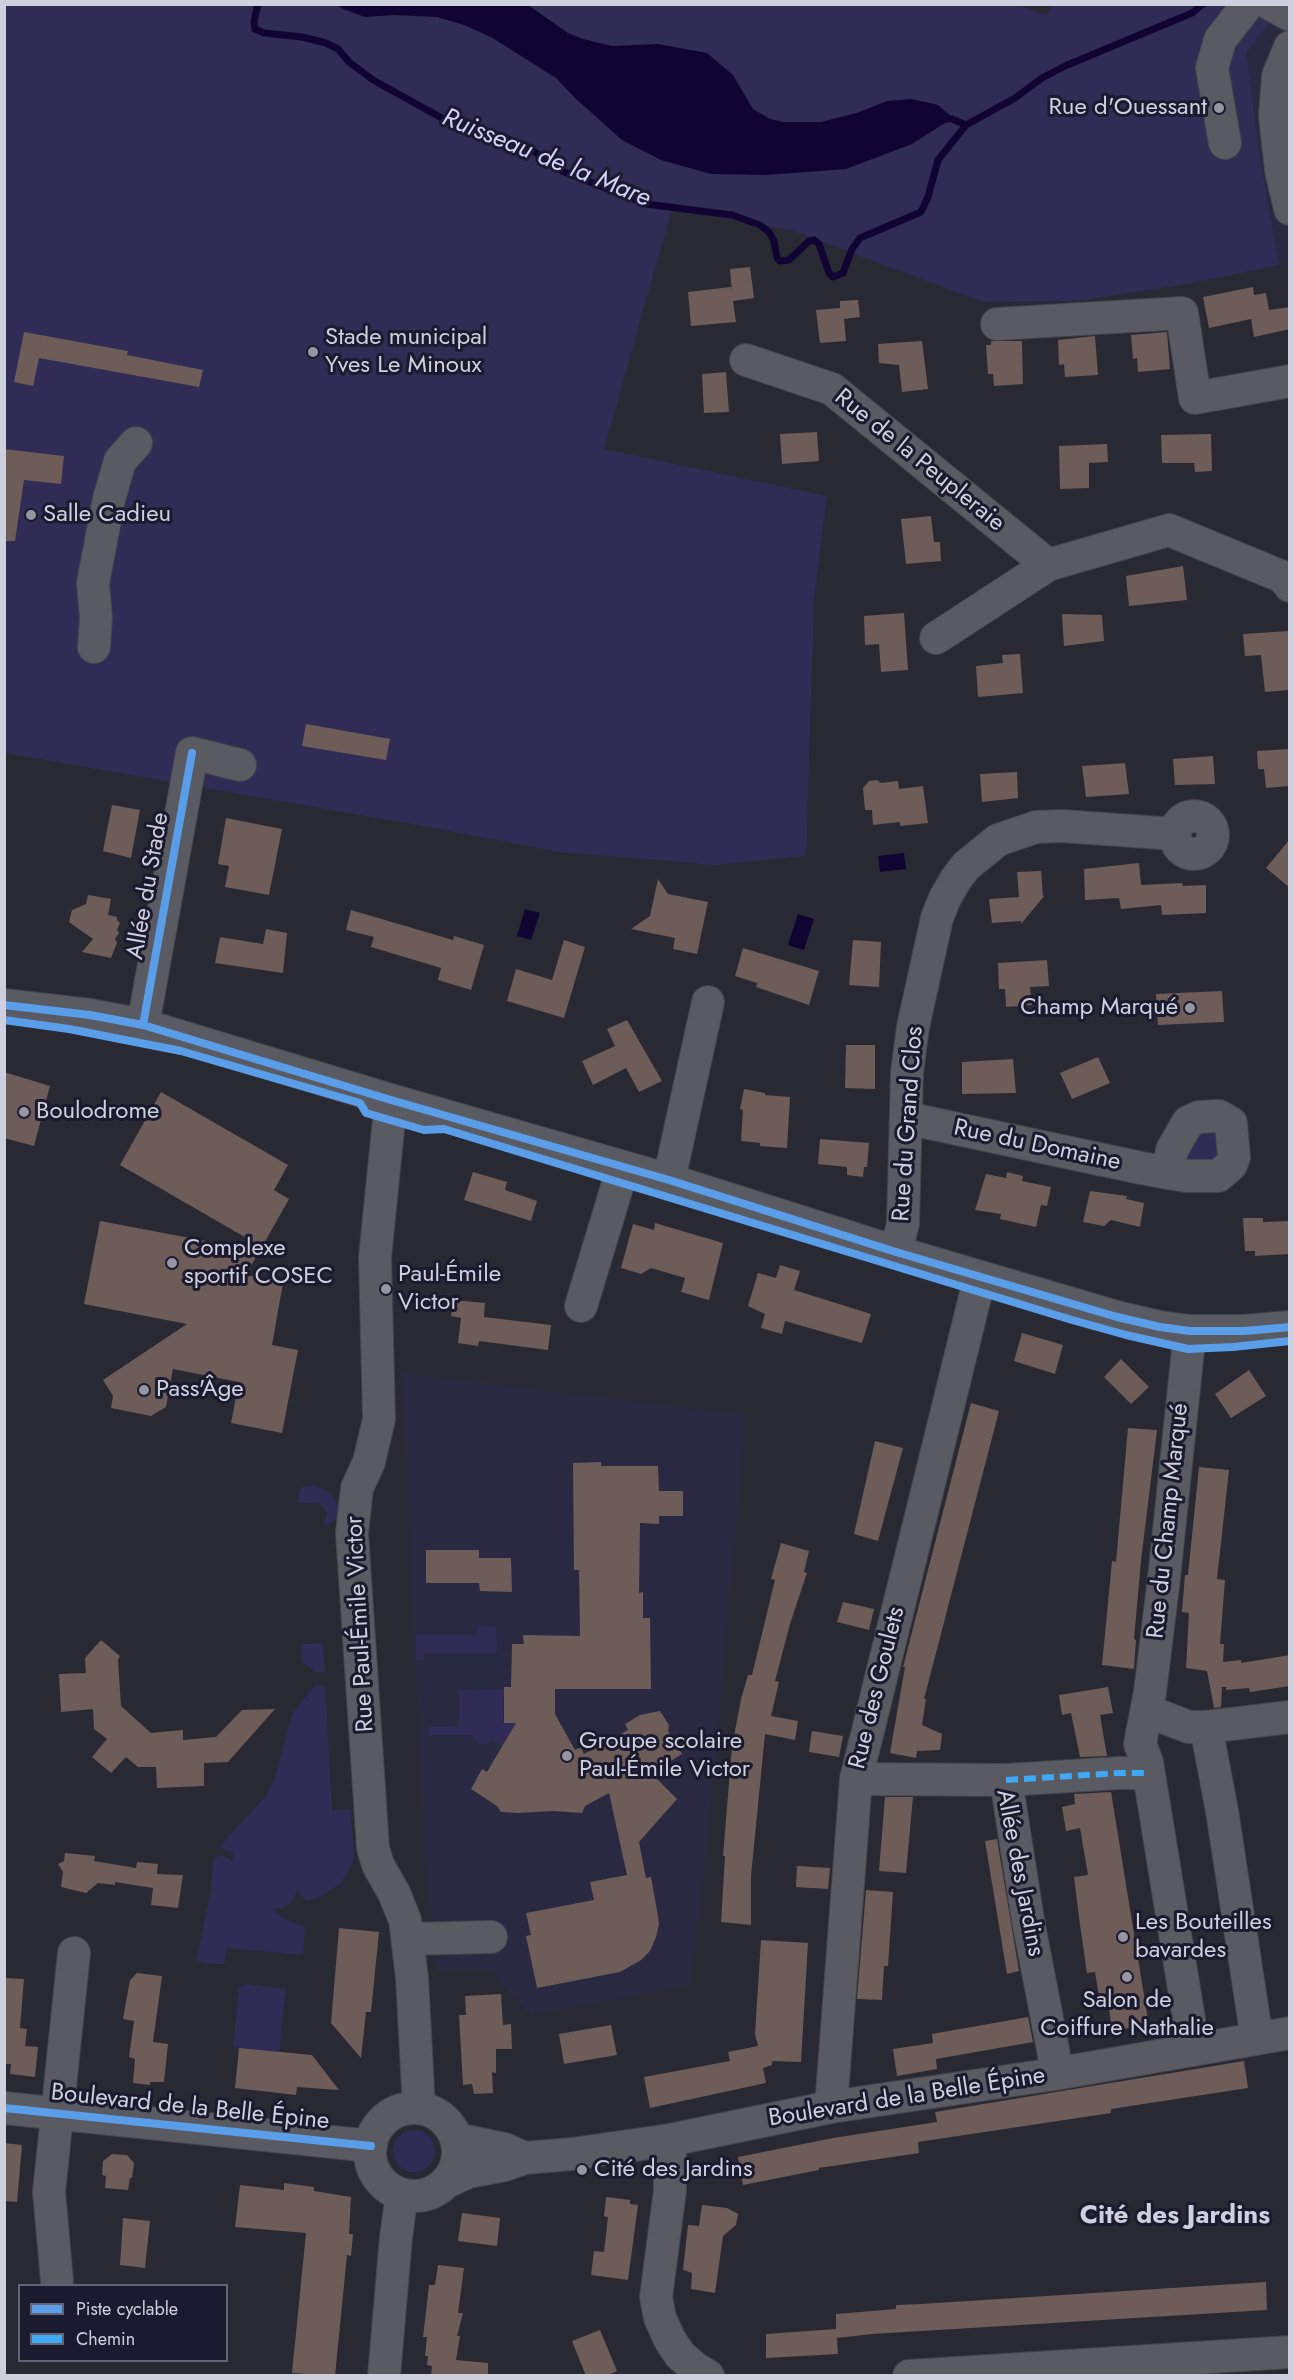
<!DOCTYPE html>
<meta charset="utf-8">
<style>
body{margin:0}
#map{position:relative;width:1294px;height:2380px;overflow:hidden;background:#292933;font-family:Jost,sans-serif}
canvas{display:block}
.frame{position:absolute;inset:0;border:6px solid #cfd0de;pointer-events:none}
.legend{position:absolute;left:18px;top:2284px;width:210px;height:78px;box-sizing:border-box;background:#1b1a2e;border:2px solid #636374;margin:0;padding:8px 10px;list-style:none;font-size:18px;color:#cfd0de}
.legend li{display:flex;align-items:center;gap:12px;height:30px}
.legend b{width:30px;border:2px solid #636374}
</style>
<div id="map">
<canvas width="1294" height="2380"></canvas>
<div class="frame"></div>
<ul class="legend">
<li><b style="height:8px;background:#5a9eea"></b>Piste cyclable</li>
<li><b style="height:8px;background:#3fa9f5"></b>Chemin</li>
</ul>
</div>
<script>
const context = document.querySelector('canvas').getContext('2d');
context.lineJoin = 'round';
function paint(path, color) { context.fillStyle = color; context.fill(path, 'evenodd'); }
const toPath = rows => new Path2D(rows.map(r => 'M' + r).join(''));
function strokePath(path, color, width, dash) { context.strokeStyle = color; context.lineWidth = width; context.lineCap = dash ? 'butt' : 'round'; context.setLineDash(dash || []); context.stroke(path); }
function write(font, color, halo, rows, align = 'center') {
  context.font = font + ' Jost,sans-serif'; context.lineWidth = 6; context.setLineDash([]); context.textBaseline = 'middle'; context.strokeStyle = halo; context.fillStyle = color; for (const [text, x, y, turn = 0] of rows) {
    context.save(); context.translate(x, y); context.rotate((+turn || 0) * Math.PI / 180); context.textAlign = isNaN(turn) ? turn : align; if (halo) context.strokeText(text, 0, 0); context.fillText(text, 0, 0); context.restore();
  }
}
const built = toPath([
 [1289,5,1290,262,1279,265,1260,159,1246,53,1271,21],
 [402,1373,746,1415,708,1837,690,1985,531,2016,490,1970,437,1970,424,1851]
]);
const green = toPath([
 [1015,4,1046,15,1052,5,1243,4,1271,21,1246,53,1260,159,1279,265,1192,283,1079,301,983,302,791,230,672,209,604,449,827,496,814,600,806,856,716,865,559,852,423,826,5,753,5,5],
 [1221,1128,1225,1163,1185,1163,1192,1131],
 [314,1485,331,1494,338,1504,340,1517,324,1527,326,1512,323,1506,317,1503,298,1503,300,1490,303,1487],
 [478,1626,496,1627,497,1653,425,1653,424,1660,416,1660,416,1635,477,1635],
 [323,1643,325,1672,315,1672,302,1662,301,1644],
 [315,1685,325,1685,332,1810,351,1809,354,1855,352,1864,341,1883,316,1899,306,1900,300,1895,298,1889,293,1900,284,1908,271,1909,287,1920,305,1927,303,1955,227,1948,224,1964,202,1963,197,1960,197,1957,211,1890,213,1859,221,1855,232,1861,234,1853,227,1851,220,1846,267,1795,275,1777,292,1714],
 [504,1689,503,1722,523,1723,508,1748,492,1741,480,1745,471,1735,429,1735,428,1727,459,1726,459,1690],
 [245,1984,286,1989,279,2052,233,2047,239,1988],
 '393 2151a21 21 0 1 1 42 0a21 21 0 1 1-42 0Z'
]);
const water = toPath([
 [337,5,528,5,568,33,583,39,612,46,658,44,707,53,733,75,753,109,770,119,784,122,821,122,857,113,887,101,912,99,938,105,953,118,912,144,846,169,766,175,711,174,661,160,622,140,576,99,556,78,491,37,464,25,437,17,394,15,365,17,343,9],
 [904,853,906,869,880,872,878,856],
 [525,909,540,913,531,940,517,936],
 [798,914,814,919,804,950,788,945]
]);
const stream = toPath([
 [258,4,254,21,255,29,264,33,302,37,326,43,338,49,349,62,373,80,467,132,499,135,532,150,562,171,646,204,732,215,760,225,769,232,774,241,777,258,780,261,789,260,809,241,814,240,819,244,829,273,833,277,843,273,852,249,860,238,921,212,928,197,938,160,966,125],
 [944,119,952,119,966,125,1015,98,1042,78,1065,66,1192,13,1203,4]
]);
const building = toPath([
 [750,267,754,298,733,301,736,322,691,326,688,292,731,287,732,294,730,269],
 [1253,287,1254,295,1266,293,1269,310,1290,307,1290,329,1254,337,1251,319,1209,328,1203,297],
 [858,300,860,317,844,319,846,341,820,343,816,310,840,308,840,301],
 [24,332,128,351,127,355,203,370,199,387,39,358,33,386,14,382],
 [1167,332,1170,369,1138,372,1137,358,1133,359,1131,335],
 [1095,336,1098,375,1065,377,1064,364,1059,365,1058,340],
 [922,341,928,389,902,392,899,365,879,363,878,344],
 [991,341,1022,341,1023,384,994,386,993,374,988,374,986,345,991,345],
 [726,372,729,412,704,413,702,374],
 [817,432,819,461,782,464,780,434],
 [1211,434,1212,471,1195,472,1194,463,1162,463,1161,435],
 [1107,444,1108,462,1089,463,1089,488,1060,489,1059,446],
 [4,449,64,456,61,484,24,480,15,541,4,541],
 [931,516,934,542,940,542,941,561,906,564,901,519],
 [1183,566,1187,600,1129,606,1126,576],
 [904,613,908,670,881,672,879,644,865,645,864,616],
 [1062,614,1102,615,1104,641,1064,646],
 [1289,631,1290,690,1265,692,1261,655,1245,656,1243,634],
 [1020,654,1023,693,978,697,976,666,1003,663,1002,655],
 [306,724,390,739,386,760,302,746],
 [1290,749,1290,786,1266,788,1264,769,1258,769,1257,751],
 [1213,756,1215,784,1175,785,1173,759],
 [1125,763,1129,794,1086,797,1082,766],
 [1017,772,1018,798,982,802,980,774],
 [877,780,881,783,898,781,899,789,923,786,928,823,900,826,900,822,873,825,872,810,865,810,863,788,869,781],
 [112,805,140,810,131,858,103,851],
 [226,818,282,829,269,895,225,887,229,866,218,864],
 [1290,839,1290,888,1266,868],
 [1139,863,1141,885,1182,883,1183,886,1206,885,1206,913,1162,915,1161,905,1121,909,1119,898,1085,900,1084,869],
 [1041,871,1043,896,1045,895,1021,924,1021,921,992,923,989,899,1019,897,1017,872],
 [658,879,668,894,708,902,697,954,673,949,675,938,631,929,650,916],
 [88,895,111,899,108,915,117,917,117,920,120,923,117,930,119,933,115,939,117,943,111,958,82,952,93,939,69,922,72,910,86,904],
 [351,910,453,940,454,936,484,945,471,990,438,980,441,968,371,947,374,937,346,930],
 [266,929,287,933,283,973,215,963,220,937,263,944],
 [564,940,585,947,564,1018,507,1001,516,969,552,980],
 [853,940,881,942,879,987,849,985],
 [743,948,819,971,809,1005,756,987,757,983,735,976],
 [1047,960,1049,986,1030,987,1032,1005,1006,1007,1005,989,999,989,998,963],
 [1222,991,1224,1022,1158,1025,1156,994],
 [627,1020,662,1081,639,1092,626,1068,593,1085,582,1061,615,1046,607,1029],
 [846,1045,875,1045,875,1089,845,1088],
 [1098,1057,1110,1083,1072,1099,1060,1073],
 [1013,1059,1016,1093,962,1094,962,1062],
 [4,1072,50,1086,34,1146,4,1138],
 [744,1089,765,1093,765,1095,790,1097,787,1148,760,1146,760,1143,741,1141,743,1110,740,1109],
 [161,1092,288,1165,274,1190,289,1199,262,1247,120,1165],
 [820,1139,869,1143,867,1167,864,1167,863,1177,847,1175,847,1167,818,1164],
 [473,1172,507,1182,505,1190,537,1201,531,1221,464,1200],
 [1007,1172,1023,1176,1022,1181,1051,1187,1047,1206,1041,1205,1036,1227,1000,1219,1001,1214,975,1210,986,1174,1006,1178],
 [1090,1191,1127,1196,1126,1199,1144,1203,1140,1227,1111,1220,1104,1226,1083,1222],
 [1243,1218,1263,1218,1263,1222,1290,1221,1290,1254,1255,1256,1255,1251,1245,1251],
 [100,1221,259,1251,246,1275,283,1283,272,1345,298,1350,282,1433,231,1423,239,1382,173,1369,166,1407,151,1416,111,1408,113,1396,103,1380,187,1324,84,1304],
 [655,1223,723,1243,709,1300,681,1292,685,1278,651,1268,641,1274,621,1268,633,1224,654,1230],
 [780,1265,800,1271,794,1290,871,1314,862,1343,785,1321,782,1334,761,1328,765,1314,748,1306,758,1273,776,1278],
 [453,1300,485,1303,484,1317,551,1325,548,1350,479,1341,478,1346,458,1343,461,1318,451,1316],
 [1022,1333,1063,1345,1055,1374,1014,1361],
 [1121,1359,1149,1387,1131,1404,1104,1377],
 [1249,1370,1266,1396,1231,1418,1215,1394],
 [971,1403,999,1411,924,1699,926,1699,922,1725,942,1734,940,1750,917,1751,916,1758,890,1753,905,1667,903,1667],
 [1128,1428,1157,1430,1141,1561,1134,1639,1136,1640,1134,1669,1102,1665,1112,1561,1116,1562],
 [875,1441,903,1448,878,1541,854,1534],
 [601,1462,601,1466,658,1466,659,1491,683,1491,683,1516,659,1516,659,1524,640,1523,639,1593,643,1592,643,1618,650,1618,651,1689,555,1689,555,1714,575,1750,581,1747,584,1754,628,1730,625,1724,640,1715,660,1711,669,1725,668,1731,682,1754,651,1773,677,1799,639,1842,646,1878,651,1877,657,1910,659,1924,656,1937,650,1951,641,1960,620,1972,537,1988,526,1936,531,1935,526,1913,594,1900,590,1882,627,1875,609,1793,585,1806,582,1813,553,1811,518,1813,501,1812,497,1806,471,1789,482,1769,487,1772,516,1723,504,1723,504,1687,511,1687,512,1644,524,1644,523,1635,580,1636,579,1570,574,1570,573,1463],
 [1199,1467,1229,1470,1217,1579,1225,1580,1220,1644,1224,1644,1223,1662,1241,1660,1241,1663,1290,1655,1290,1686,1250,1692,1249,1688,1226,1690,1226,1687,1222,1687,1221,1707,1214,1708,1207,1671,1186,1668,1189,1613,1182,1612,1185,1575,1188,1575],
 [781,1543,809,1551,804,1572,807,1573,790,1624,775,1681,779,1682,771,1716,798,1721,795,1740,765,1734,751,1876,751,1925,721,1922,725,1856,723,1856,732,1747,741,1699,748,1675,752,1675,775,1580,771,1579],
 [426,1550,479,1550,479,1558,511,1558,512,1592,480,1591,479,1583,426,1583],
 [843,1602,874,1609,869,1630,837,1622],
 [101,1640,120,1656,118,1660,121,1706,151,1733,183,1730,183,1740,216,1737,242,1710,275,1709,228,1762,204,1763,204,1786,157,1788,156,1767,138,1767,126,1757,111,1773,92,1757,107,1739,94,1729,93,1709,61,1712,59,1674,86,1673,85,1658],
 [1108,1687,1113,1713,1100,1715,1107,1756,1080,1757,1071,1713,1062,1715,1059,1695],
 [812,1731,843,1736,839,1757,809,1752],
 [1111,1792,1149,2026,1112,2030,1107,1994,1099,1996,1095,1972,1087,1973,1080,1925,1074,1877,1088,1875,1080,1828,1066,1831,1062,1807,1075,1804,1074,1794],
 [885,1797,913,1797,906,1873,879,1871],
 [997,1839,1019,1971,1007,1974,985,1841],
 [65,1853,95,1856,94,1861,136,1868,137,1862,158,1864,157,1874,183,1875,178,1908,151,1905,153,1888,115,1882,115,1885,98,1883,86,1893,61,1887,63,1872,58,1864,64,1861],
 [797,1866,830,1868,828,1889,796,1887],
 [866,1890,893,1892,888,1966,884,1966,882,2000,857,1999],
 [339,1928,379,1932,371,2012,366,2012,361,2058,331,2023],
 [761,1940,808,1943,801,2062,772,2061,772,2065,763,2068,766,2083,650,2108,644,2077,730,2061,728,2052,758,2046,755,2034],
 [137,1973,162,1976,153,2042,168,2044,164,2082,150,2082,150,2085,133,2083,135,2059,129,2057,134,2021,123,2019,130,1980],
 [4,1978,24,1979,20,2028,27,2029,25,2046,38,2047,35,2077,10,2074,11,2064,4,2064],
 [501,1994,503,2025,511,2024,512,2049,496,2049,496,2073,492,2072,493,2093,474,2094,472,2084,463,2085,459,2015,466,2015,465,1996],
 [1028,2017,1033,2042,936,2059,937,2069,897,2076,893,2049,933,2043,932,2034],
 [611,2025,617,2055,564,2064,559,2034],
 [239,2048,312,2055,339,2090,297,2087,296,2095,235,2088],
 [1244,2061,1248,2088,1111,2109,1111,2113,918,2142,919,2153,819,2168,819,2170,743,2185,738,2157,833,2138,937,2122,935,2112],
 [4,2143,22,2145,17,2202,4,2201],
 [112,2154,127,2155,134,2163,132,2178,130,2178,128,2190,105,2188,106,2176,102,2175,103,2161],
 [284,2183,314,2187,314,2191,351,2197,349,2234,353,2234,351,2256,347,2255,335,2376,292,2373,306,2233,235,2227,240,2185,284,2190],
 [606,2197,630,2200,630,2204,638,2205,628,2280,591,2275,594,2251,604,2252,608,2217,604,2216],
 [702,2205,727,2208,738,2214,736,2225,723,2236,715,2293,691,2289,692,2273,683,2270,688,2225,699,2226],
 [462,2213,500,2218,497,2246,458,2241],
 [123,2218,150,2221,145,2268,120,2265],
 [438,2265,464,2268,458,2313,463,2313,457,2336,460,2336,456,2360,488,2363,488,2376,431,2376,432,2366,427,2365,428,2356,425,2356,427,2337,423,2337,429,2285,435,2285],
 [1266,2282,1267,2310,872,2334,837,2338,838,2354,766,2358,766,2334,836,2329,836,2314,896,2309,896,2305,921,2304],
 [600,2330,617,2371,606,2376,586,2376,572,2341]
]);
const minor = toPath([
 [1270,4,1290,15],
 [1290,47,1278,76,1275,116,1281,170,1290,209],
 [1225,143,1212,68,1220,40,1248,4],
 [997,324,1182,313,1195,398,1290,381],
 [746,360,832,389,1048,565,1169,530,1283,577,1290,586],
 [936,638,1048,565],
 [94,647,96,618,93,583,109,499,120,461,136,443],
 '1175 835a19 19 0 1 1 38 0a19 19 0 1 1-38 0Z',
 [4,1005,90,1015,143,1025,391,1100,669,1180,896,1252,1117,1317,1160,1327,1190,1331,1244,1331,1290,1327],
 [143,1025,192,753,240,765],
 [391,1100,375,1257,379,1419,369,1462,357,1488,352,1533,373,1848,378,1865,394,1893,405,1920,412,1978,419,2108],
 [906,1118,1141,1168,1168,1173,1186,1176,1218,1176,1231,1165,1234,1157,1231,1123,1219,1116,1199,1117,1188,1122,1172,1150,1168,1173],
 [669,1180,708,1002],
 [896,1252,903,1223,907,1072,913,1027,937,918,945,898,956,879,966,866,998,840,1036,827,1062,826,1175,834],
 [581,1306,623,1167],
 [1190,1331,1164,1578,1150,1692,1140,1744,1147,1762,1194,2050],
 [1147,1711,1189,1727,1206,1727,1290,1717],
 [1206,1727,1222,1811,1257,2039],
 [856,1779,1006,1780,1028,1920,1054,2055,1055,2074],
 [1006,1780,1119,1773,1148,1773],
 [408,1939,491,1937],
 [831,2107,856,1779,980,1277],
 [4,2108,371,2146],
 '370 2152a44 44 0 1 1 88 0a44 44 0 1 1-88 0Z',
 [456,2139,504,2149,525,2158],
 [670,2140,670,2190,656,2297,660,2318,670,2340,680,2355,695,2368,708,2376],
 [447,2182,468,2172,505,2165,525,2158,572,2154,670,2140,831,2107,1055,2074,1290,2033],
 [57,2281,49,2192,74,1953],
 [384,2376,396,2237,402,2194],
 [909,2376,1290,2352]
]);
const quiet = toPath([
 [1006,1780,1119,1773,1148,1773]
]);
const cycleway = toPath([
 [4,1005,90,1015,143,1025,391,1100,669,1180,896,1252,1117,1317,1160,1327,1190,1331,1244,1331,1290,1327],
 [4,1020,69,1029,181,1051,360,1103,366,1113,424,1130,444,1129,1072,1320,1126,1335,1188,1349,1233,1347,1290,1341],
 [143,1025,192,753],
 [4,2108,371,2146]
]);
const markers = [
 [1219,108,6,"#9596a2"],
 [313,352,6,"#9596a2"],
 [31,515,6,"#9596a2"],
 [1190,1008,6,"#9596a2"],
 [24,1112,6,"#9596a2"],
 [172,1263,6,"#9596a2"],
 [386,1289,6,"#9596a2"],
 [144,1390,6,"#9596a2"],
 [567,1756,6,"#9596a2"],
 [1123,1937,6,"#9596a2"],
 [1127,1977,6,"#9596a2"],
 [582,2170,6,"#9596a2"]
];
const poiNames = [
 ["Rue d'Ouessant",1207,108,"right"],
 ["Stade municipal",325,338],
 ["Yves Le Minoux",325,366],
 ["Salle Cadieu",43,515],
 ["Champ Marqué",1178,1008,"right"],
 ["Boulodrome",36,1112],
 ["Complexe",184,1249],
 ["sportif COSEC",184,1277],
 ["Paul-Émile",398,1275],
 ["Victor",398,1303],
 ["Pass'Âge",156,1390],
 ["Groupe scolaire",579,1742],
 ["Paul-Émile Victor",579,1770],
 ["Les Bouteilles",1135,1923],
 ["bavardes",1135,1951],
 ["Salon de",1127,2001,"center"],
 ["Coiffure Nathalie",1127,2029,"center"],
 ["Cité des Jardins",594,2170]
];
const streetNames = [
 ["Rue de la Peupleraie",919,461,39],
 ["Allée du Stade",149,886,-80],
 ["Rue du Grand Clos",909,1124,-86],
 ["Rue du Domaine",1037,1146,12],
 ["Rue du Champ Marqué",1169,1521,-84],
 ["Rue Paul-Émile Victor",361,1624,-93],
 ["Rue des Goulets",878,1688,-76],
 ["Allée des Jardins",1019,1873,79],
 ["Boulevard de la Belle Épine",907,2098,-9],
 ["Boulevard de la Belle Épine",190,2108,6]
];
const waterNames = [
 ["Ruisseau de la Mare",546,159,22]
];
const neighbourhoodNames = [
 ["Cité des Jardins",1175,2217]
];
paint(built, '#2a2942');
paint(green, '#302c55');
paint(water, '#100433');
strokePath(stream, '#100433', 7);
paint(building, '#6d5c58');
strokePath(minor, '#44444e', 34);
strokePath(minor, '#5a5a63', 32);
strokePath(quiet, '#3fa9f5', 6, [12, 6]);
strokePath(cycleway, '#5a9eea', 8);
for (const [x, y, r, color] of markers) { const dot = new Path2D(); dot.arc(x, y, r, 0, 2 * Math.PI); context.fillStyle = color; context.fill(dot); strokePath(dot, '#1b1a2e', 2); }
write('24px', '#cfd0de', '#1b1a2e', poiNames, 'left');
write('24px', '#cfd0de', '#1b1a2e', streetNames);
write('italic 26px', '#d2d2fe', '#1b1a2e', waterNames);
write('bold 26px', '#cfd0de', '#1b1a2e', neighbourhoodNames);
</script>
